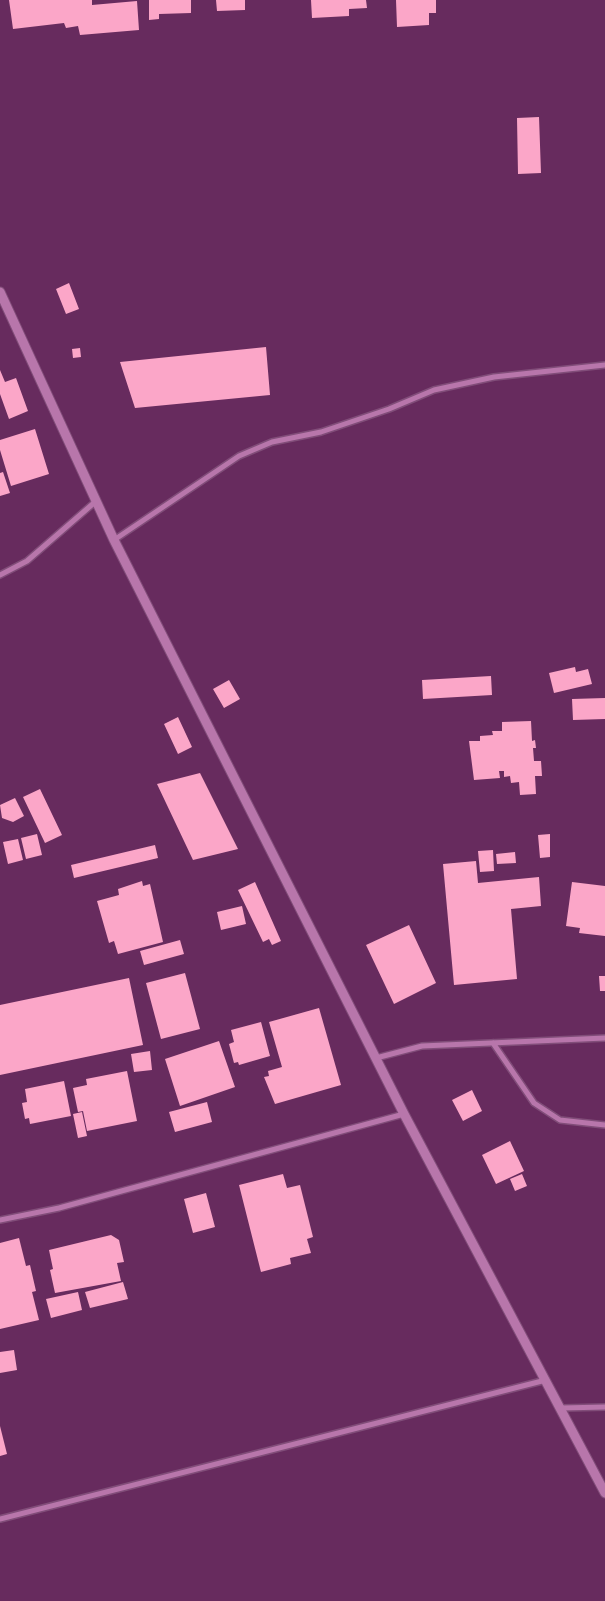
<!DOCTYPE html>
<style>
body{margin:0}
canvas{display:block;background:#672b5e}
</style>
<canvas width="605" height="1601"></canvas>
<script>
const context = document.querySelector('canvas').getContext('2d');
context.lineJoin = 'round';
function paint(path, color) { context.fillStyle = color; context.fill(path, 'evenodd'); }
const toPath = rows => new Path2D(rows.map(r => 'M' + r).join(''));
function strokePath(path, color, width, dash) { context.strokeStyle = color; context.lineWidth = width; context.lineCap = dash ? 'butt' : 'round'; context.setLineDash(dash || []); context.stroke(path); }
const building = toPath([
 [9,0,92,0,92,5,137,1,139,30,80,35,78,26,66,28,64,23,13,29],
 [149,0,191,0,191,13,159,14,159,19,149,20],
 [216,0,245,0,245,10,217,11],
 [311,0,366,0,367,8,349,9,349,16,312,18],
 [396,0,436,0,436,13,429,13,429,25,397,27],
 [539,117,541,173,518,174,517,118],
 [69,283,79,309,66,314,56,289],
 [266,347,270,395,135,408,120,362],
 [80,348,81,357,73,358,72,349],
 [0,370,5,382,16,378,28,411,9,419,0,394],
 [35,429,49,474,11,486,0,450,0,440],
 [3,472,10,493,0,496,0,473],
 [575,667,576,672,588,669,592,684,554,693,549,673],
 [491,676,492,695,423,699,422,680],
 [229,680,240,699,224,708,213,689],
 [605,698,605,719,573,720,572,699],
 [178,717,192,747,178,754,164,724],
 [531,721,532,741,535,740,536,748,533,748,534,761,541,761,542,776,535,776,536,794,520,795,519,782,511,783,510,776,504,777,504,771,499,771,500,778,474,780,469,741,480,741,480,736,493,735,492,731,502,731,502,722],
 [200,773,238,849,193,860,157,784],
 [40,789,62,835,45,843,23,797],
 [15,798,24,816,13,822,2,818,0,805],
 [37,834,42,855,26,859,21,838],
 [550,834,550,857,540,858,538,835],
 [18,839,23,860,8,864,3,842],
 [155,845,158,858,74,878,71,865],
 [493,850,494,871,480,872,478,851],
 [515,852,516,863,497,864,496,854],
 [476,861,478,883,539,877,541,906,511,909,517,979,454,985,443,864],
 [142,881,143,886,150,884,163,942,118,954,114,941,109,943,97,901,119,895,118,889],
 [255,882,281,941,272,945,269,939,263,942,238,890],
 [572,882,605,886,605,936,579,933,580,928,566,926],
 [242,906,246,924,221,930,217,912],
 [409,925,436,983,394,1004,366,945],
 [180,940,184,954,144,965,140,951],
 [185,973,200,1029,161,1039,146,983],
 [599,976,605,976,605,991,600,991],
 [129,978,143,1045,0,1075,0,1005],
 [319,1008,341,1085,275,1104,264,1077,269,1076,268,1071,282,1067,269,1022],
 [261,1022,270,1056,239,1065,238,1062,234,1063,229,1044,234,1042,231,1030],
 [219,1041,235,1087,180,1106,165,1059],
 [150,1051,152,1070,134,1072,131,1054],
 [127,1071,137,1121,87,1131,83,1111,78,1112,73,1088,87,1085,86,1079],
 [64,1081,71,1116,30,1124,29,1118,25,1119,22,1103,27,1102,25,1089],
 [472,1090,482,1111,463,1121,452,1100],
 [207,1102,212,1122,175,1132,169,1112],
 [82,1112,87,1136,78,1138,73,1114],
 [510,1141,524,1171,496,1184,482,1155],
 [283,1174,287,1188,300,1185,313,1237,307,1239,311,1253,290,1258,291,1264,261,1272,239,1185],
 [522,1174,527,1186,515,1191,510,1179],
 [206,1193,215,1227,193,1233,184,1199],
 [111,1235,119,1240,124,1262,117,1263,121,1281,55,1293,50,1270,53,1269,49,1250],
 [19,1238,26,1266,30,1265,36,1291,32,1292,39,1320,0,1329,0,1243],
 [123,1282,128,1299,90,1308,85,1292],
 [78,1292,82,1310,51,1318,46,1299],
 [14,1350,17,1370,0,1373,0,1352],
 [0,1426,7,1454,0,1456]
]);
const minor = toPath([
 [114,540,239,456,272,442,321,432,389,409,434,390,494,377,605,365],
 [0,575,27,561,95,502],
 [493,1043,534,1103,560,1120,605,1125],
 [376,1058,422,1046,605,1038],
 [0,1220,59,1208,404,1114],
 [562,1408,605,1407],
 [0,1519,546,1380]
]);
const tertiary = toPath([
 [0,292,114,540,404,1114,605,1493]
]);
paint(building, '#fba6c8');
strokePath(minor, '#814d79', 8);
strokePath(tertiary, '#814d79', 11);
strokePath(minor, '#b876ab', 5);
strokePath(tertiary, '#b876ab', 9);
</script>
